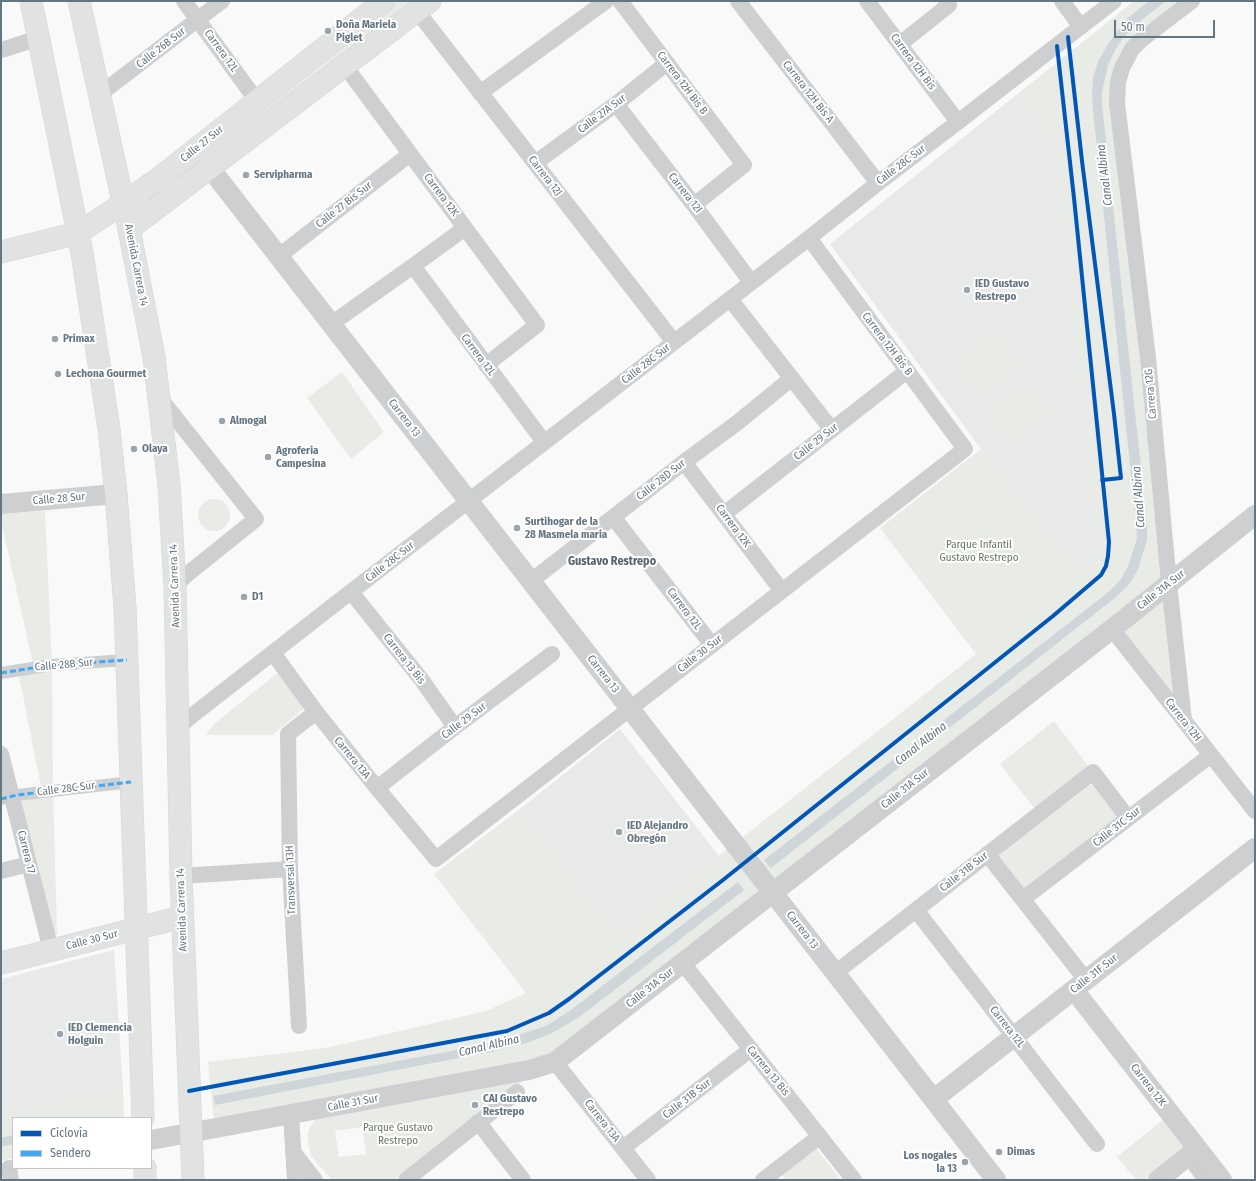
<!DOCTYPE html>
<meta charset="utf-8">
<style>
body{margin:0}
#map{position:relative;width:1256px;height:1181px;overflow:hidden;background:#f9f9f9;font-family:"Fira Sans Condensed",sans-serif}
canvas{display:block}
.frame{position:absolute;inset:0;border:2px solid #657683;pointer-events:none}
.legend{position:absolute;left:12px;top:1117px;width:140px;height:52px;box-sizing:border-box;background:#fff;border:1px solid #c1c8cd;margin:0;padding:5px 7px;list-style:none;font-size:12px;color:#657683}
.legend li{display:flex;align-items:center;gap:8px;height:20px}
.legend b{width:20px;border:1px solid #c1c8cd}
.scale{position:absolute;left:1114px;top:20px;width:101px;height:18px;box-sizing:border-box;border:2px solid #657683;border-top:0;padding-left:5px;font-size:12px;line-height:14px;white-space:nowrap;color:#657683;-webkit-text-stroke:3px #fff;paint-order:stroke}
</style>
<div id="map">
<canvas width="1256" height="1181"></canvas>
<div class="frame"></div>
<ul class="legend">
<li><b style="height:5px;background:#0057b8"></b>Ciclovía</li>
<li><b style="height:5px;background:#3fa9f5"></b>Sendero</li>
</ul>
<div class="scale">50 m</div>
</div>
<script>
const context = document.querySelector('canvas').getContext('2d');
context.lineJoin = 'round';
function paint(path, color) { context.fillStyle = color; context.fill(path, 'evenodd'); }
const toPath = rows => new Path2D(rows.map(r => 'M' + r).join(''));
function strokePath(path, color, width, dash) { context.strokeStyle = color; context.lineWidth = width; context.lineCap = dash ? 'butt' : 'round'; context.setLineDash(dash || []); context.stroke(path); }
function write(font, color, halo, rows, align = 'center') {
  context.font = font + ' "Fira Sans Condensed",sans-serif'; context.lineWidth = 4; context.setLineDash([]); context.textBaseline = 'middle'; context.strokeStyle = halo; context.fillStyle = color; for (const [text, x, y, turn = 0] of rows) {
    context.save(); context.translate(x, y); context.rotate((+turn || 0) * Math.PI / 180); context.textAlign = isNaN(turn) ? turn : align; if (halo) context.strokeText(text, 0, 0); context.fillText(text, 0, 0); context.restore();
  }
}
const built = toPath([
 [1015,96,1055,147,1097,558,1078,574,981,449,830,244],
 [620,729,719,856,618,935,520,809],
 [114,950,123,1088,1,1113,1,979]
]);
const green = toPath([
 [393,1,414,1,223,150,215,140],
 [1134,1,1179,1,1120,57,1134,289,1176,702,1114,622,543,1061,214,1122,208,1062,326,1048,486,1011,526,993,434,874,520,809,618,935,976,654,880,528,981,449,1078,574,1097,558,1055,147,1015,96],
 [996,330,1024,365,978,400,951,365],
 [342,372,384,432,351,459,307,398],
 [1027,381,1051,412,1008,445,984,414],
 '198 515a16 16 0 1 1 32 0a16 16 0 1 1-32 0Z',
 [45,511,52,665,53,791,57,934,52,935,17,795,42,792,18,670,34,668,1,521,1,514],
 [280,671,306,707,272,735,206,735,214,724],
 [1054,721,1089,767,1035,809,1000,764],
 [1094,782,1120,816,1023,891,997,857],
 [531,1075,394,1180,332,1180,311,1156,308,1143,308,1132,313,1122,321,1115],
 [362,1127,366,1154,339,1157,335,1131],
 [123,1088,124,1118,13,1118,13,1158,1,1161,1,1113],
 [1163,1120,1185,1148,1145,1180,1136,1180,1117,1157],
 [813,1144,841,1180,786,1180,779,1171]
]);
const water = toPath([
 [1149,1,1166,1,1134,26,1123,38,1115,50,1108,65,1102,92,1102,104,1147,524,1147,540,1138,569,1130,583,1116,597,771,868,764,860,1110,591,1121,579,1128,566,1137,539,1136,523,1093,110,1092,93,1093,78,1098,62,1107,46,1115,34,1128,18],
 [738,882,744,890,578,1018,550,1034,529,1042,495,1051,215,1105,213,1096,493,1043,546,1026,571,1010],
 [13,1135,13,1144,1,1147,1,1138]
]);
const pedestrian = toPath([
 [1,673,52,665,127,660],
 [1,799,17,795,131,782]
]);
const minor = toPath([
 [184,1,257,101],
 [620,1,744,165,694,205],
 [738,1,878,183],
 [867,1,958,122],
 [1062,1,1081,27],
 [417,11,674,342],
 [900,44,949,5,946,1],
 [1,50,39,38],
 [345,66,537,325,486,365],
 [480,93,606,1],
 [100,94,222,1],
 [616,104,694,205,751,282],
 [535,163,616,104,667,63],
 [279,256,410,154],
 [413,266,544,442],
 [730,299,832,430],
 [331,324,413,266,465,228],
 [159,397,256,519,185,576,175,586],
 [684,462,782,591],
 [724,514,907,371],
 [613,517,712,645],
 [531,581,684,462,737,423,792,378],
 [351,592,421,679,455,727],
 [1112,629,1255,811],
 [273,653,316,712,377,788,436,859,965,449,809,238],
 [1184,720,1169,583,1148,358,1117,103,1118,82,1122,68,1132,49,1141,40,1192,1],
 [178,728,189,718,339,601,809,238,878,183,958,122,1114,1],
 [1,754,51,950],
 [377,788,455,727,552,654],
 [987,854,1086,980],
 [1,871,29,864],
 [181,876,290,869],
 [1023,899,1211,755],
 [916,910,1097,1144],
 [682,962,854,1180],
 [835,973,1093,772,1128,818],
 [299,1026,290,869,288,734,316,712],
 [555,1062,648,1180],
 [291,1114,295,1180],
 [478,1122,523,1180],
 [623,1148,751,1049],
 [293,1152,315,1180],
 [1189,1156,1206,1180],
 [9,1168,11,1180],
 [406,1180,517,1092],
 [763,1180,820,1136]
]);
const tertiary = toPath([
 [210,168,996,1180],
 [1,504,116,494],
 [1074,990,1222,1180],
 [934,1099,1255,848],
 [151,1140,529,1070,555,1062,1112,629,1255,515],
 [1158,1180,1197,1149]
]);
const secondary = toPath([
 [129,229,430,1],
 [1,252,78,233,110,212,158,179,384,1],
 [1,963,182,917]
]);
const primary = toPath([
 [31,1,82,253,109,429,116,494,125,607,143,1118],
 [79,1,129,229,154,357,169,485,175,586,181,876,193,1180],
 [145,1168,145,1180]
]);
const quiet = toPath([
 [1,673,52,665,127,660],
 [1,799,17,795,131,782]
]);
const cycleway = toPath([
 [1068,37,1082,161,1114,414,1121,478,1102,480],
 [189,1091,507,1031,549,1013,569,999,723,880,1053,616,1101,575,1106,566,1108,556,1109,542,1074,198,1057,46]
]);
const markers = [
 [328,31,4,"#99a4ac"],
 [246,175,4,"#99a4ac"],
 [967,290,4,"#99a4ac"],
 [55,339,4,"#99a4ac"],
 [58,374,4,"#99a4ac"],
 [222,421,4,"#99a4ac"],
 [134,449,4,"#99a4ac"],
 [268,457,4,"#99a4ac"],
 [517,528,4,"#99a4ac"],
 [244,597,4,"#99a4ac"],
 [619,832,4,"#99a4ac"],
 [60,1034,4,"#99a4ac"],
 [475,1105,4,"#99a4ac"],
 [999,1152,4,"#99a4ac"],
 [965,1162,4,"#99a4ac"]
];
const poiNames = [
 ["Doña Mariela",336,25],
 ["Piglet",336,38],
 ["Servipharma",254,175],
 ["IED Gustavo",975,284],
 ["Restrepo",975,297],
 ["Primax",63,339],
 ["Lechona Gourmet",66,374],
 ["Almogal",230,421],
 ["Olaya",142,449],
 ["Agroferia",276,451],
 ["Campesina",276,464],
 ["Surtihogar de la",525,522],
 ["28 Masmela maria",525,535],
 ["D1",252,597],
 ["IED Alejandro",627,826],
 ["Obregón",627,839],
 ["IED Clemencia",68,1028],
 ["Holguin",68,1041],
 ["CAI Gustavo",483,1099],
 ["Restrepo",483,1112],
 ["Dimas",1007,1152],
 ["Los nogales",957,1156,"right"],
 ["la 13",957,1169,"right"]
];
const streetNames = [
 ["Calle 26B Sur",161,48,-38],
 ["Carrera 12L",221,51,54],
 ["Carrera 12H Bis",913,62,53],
 ["Carrera 12H Bis B",682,83,53],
 ["Carrera 12H Bis A",808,92,52],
 ["Calle 27A Sur",602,114,-37],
 ["Calle 27 Sur",202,144,-39],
 ["Calle 28C Sur",901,165,-37],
 ["Carrera 12J",545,176,52],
 ["Carrera 12I",685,193,52],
 ["Carrera 12K",441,195,53],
 ["Calle 27 Bis Sur",344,205,-38],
 ["Avenida Carrera 14",136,265,79],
 ["Carrera 12H Bis B",887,344,53],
 ["Carrera 12L",478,355,53],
 ["Calle 28C Sur",646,364,-38],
 ["Carrera 12G",1151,394,-95],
 ["Carrera 13",404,418,52],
 ["Calle 29 Sur",816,442,-38],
 ["Calle 28D Sur",661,480,-38],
 ["Calle 28 Sur",59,499,-5],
 ["Carrera 12K",733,526,53],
 ["Calle 28C Sur",390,562,-38],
 ["Avenida Carrera 14",175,586,-92],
 ["Calle 31A Sur",1161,590,-38],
 ["Carrera 12L",684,609,53],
 ["Calle 30 Sur",700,654,-38],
 ["Carrera 13 Bis",404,659,52],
 ["Calle 28B Sur",64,665,-5],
 ["Carrera 13",603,674,52],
 ["Carrera 12H",1183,720,52],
 ["Calle 29 Sur",464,721,-37],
 ["Carrera 13A",352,758,51],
 ["Calle 28C Sur",66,789,-7],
 ["Calle 31A Sur",905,789,-38],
 ["Calle 31C Sur",1117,827,-38],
 ["Carrera 17",26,852,76],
 ["Calle 31B Sur",964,872,-38],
 ["Transversal 13H",291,880,-92],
 ["Avenida Carrera 14",182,910,-92],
 ["Carrera 13",802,930,52],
 ["Calle 30 Sur",92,940,-14],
 ["Calle 31F Sur",1094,974,-38],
 ["Calle 31A Sur",650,988,-38],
 ["Carrera 12L",1007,1027,52],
 ["Carrera 13 Bis",768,1071,51],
 ["Carrera 12K",1148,1085,52],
 ["Calle 31B Sur",687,1099,-38],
 ["Calle 31 Sur",353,1103,-11],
 ["Carrera 13A",602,1121,52]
];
const parkNames = [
 ["Parque Infantil",979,545],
 ["Gustavo Restrepo",979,558],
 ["Parque Gustavo",398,1128],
 ["Restrepo",398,1141]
];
const waterNames = [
 ["Canal Albina",1105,175,-97],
 ["Canal Albina",1139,497,-94],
 ["Canal Albina",921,744,-38],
 ["Canal Albina",489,1046,-13]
];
const neighbourhoodNames = [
 ["Gustavo Restrepo",612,562]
];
paint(built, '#e8e9e9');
paint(green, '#e8ebe6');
paint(water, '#ced6d9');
strokePath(secondary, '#d5d6d7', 23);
strokePath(primary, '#d5d6d7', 23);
strokePath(pedestrian, '#cecfd0', 12);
strokePath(minor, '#cecfd0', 16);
strokePath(tertiary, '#cecfd0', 20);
strokePath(secondary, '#e1e2e2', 22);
strokePath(primary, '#e1e2e2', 22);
strokePath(quiet, '#3fa9f5', 3, [6, 3]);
strokePath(cycleway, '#0057b8', 4);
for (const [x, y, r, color] of markers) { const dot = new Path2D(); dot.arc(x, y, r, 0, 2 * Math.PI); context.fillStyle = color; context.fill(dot); strokePath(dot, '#fff', 1.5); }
write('bold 11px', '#657683', '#fff', poiNames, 'left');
write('11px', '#657683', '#fff', streetNames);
write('11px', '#687a64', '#fff', parkNames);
write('italic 12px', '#60757c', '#fff', waterNames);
write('bold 12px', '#57646e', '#fff', neighbourhoodNames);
</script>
